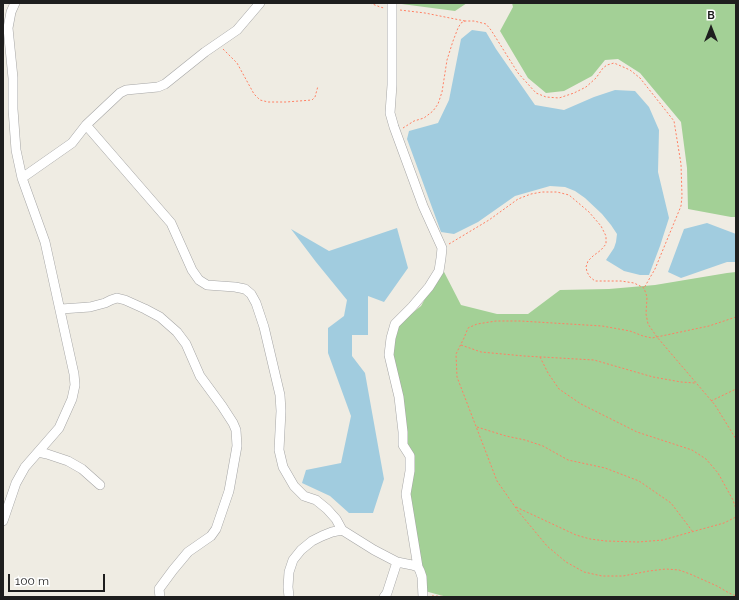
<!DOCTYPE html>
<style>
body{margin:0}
#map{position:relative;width:739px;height:600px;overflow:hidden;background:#efece3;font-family:Raleway,sans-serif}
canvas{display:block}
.frame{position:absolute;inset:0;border:4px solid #1e1e1e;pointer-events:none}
.north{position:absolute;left:691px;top:8px;width:40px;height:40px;-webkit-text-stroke:3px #fff;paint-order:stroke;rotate:0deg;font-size:11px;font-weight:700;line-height:16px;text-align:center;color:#1e1e1e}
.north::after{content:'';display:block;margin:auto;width:14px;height:18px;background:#1e1e1e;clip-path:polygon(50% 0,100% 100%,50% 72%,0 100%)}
.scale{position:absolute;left:8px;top:574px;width:97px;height:18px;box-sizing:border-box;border:2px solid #1e1e1e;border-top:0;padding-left:5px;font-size:12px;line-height:14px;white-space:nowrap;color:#1e1e1e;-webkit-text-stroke:3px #fff;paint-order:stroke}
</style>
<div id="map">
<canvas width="739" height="600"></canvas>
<div class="frame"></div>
<div class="north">B</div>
<div class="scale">100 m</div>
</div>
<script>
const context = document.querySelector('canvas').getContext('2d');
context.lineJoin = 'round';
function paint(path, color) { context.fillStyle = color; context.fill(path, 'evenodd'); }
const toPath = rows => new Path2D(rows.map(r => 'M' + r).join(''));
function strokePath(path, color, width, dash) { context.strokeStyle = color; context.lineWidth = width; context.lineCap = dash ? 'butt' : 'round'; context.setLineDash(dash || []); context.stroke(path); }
const forest = toPath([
 [394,3,467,3,455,11],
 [512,3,736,3,736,217,731,217,688,209,687,168,681,122,640,73,618,59,605,60,592,76,564,91,546,93,528,78,500,31,513,7],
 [442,268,461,305,497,314,528,314,560,290,609,289,655,285,727,273,736,272,736,597,447,597,421,590,407,469,390,331,421,306]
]);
const water = toPath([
 [472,30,486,32,496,49,535,105,564,110,594,97,615,90,635,91,649,107,659,130,658,172,669,218,660,246,649,275,640,275,624,271,606,260,614,248,616,242,617,234,611,225,602,214,585,198,575,191,565,187,550,186,515,196,478,222,454,234,441,232,407,139,409,131,438,123,449,100,461,39],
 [707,223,736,234,736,262,727,262,681,278,668,272,684,229],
 [397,228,408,268,384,302,368,296,368,335,352,335,352,356,365,373,384,479,373,513,349,513,330,496,302,483,306,470,341,463,351,416,328,353,328,328,344,316,347,300,316,262,291,229,329,251]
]);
const path = toPath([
 [370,3,380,7,384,8],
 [400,10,425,13,465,21],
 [223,49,237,63,254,94,260,100,268,102,286,102,312,100,315,97,318,86],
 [403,128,414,121,424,118,433,111,438,104,442,92,447,60,453,41,458,28,461,23,465,21,474,21,486,24,491,30,518,73,536,93,546,97,559,98,574,93,586,87,596,78,603,68,607,65,614,63,630,70,640,78,674,121,681,164,682,196,681,206,655,269,644,288],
 [449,244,489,220,518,199,531,194,542,192,557,192,569,195,589,212,601,226,606,236,606,244,601,250,593,256,588,261,586,267,587,272,590,277,595,281,621,281,634,283,644,288,647,297,646,314,648,324,657,337,715,405,736,439],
 [736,317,709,326,652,338,643,336,630,331,602,326,520,321,496,321,477,324,468,328,464,338,456,354,457,377,497,481,518,511,547,546,566,562,584,572,602,576,623,576,649,571,666,569,679,570,690,574,717,586,729,593,736,596],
 [461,345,481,352,524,356,594,360,653,377,681,382,695,383],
 [540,357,548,373,559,389,581,404,637,432,692,450,706,459,718,473,733,500,736,509],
 [711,401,736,389],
 [477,427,506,436,525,440,543,446,568,460,605,468,639,481,671,503,693,532],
 [516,507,576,535,590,539,606,541,638,542,663,540,684,534,724,523,736,517],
 [432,596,457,597]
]);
const minor = toPath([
 [392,3,392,85,390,113,394,127,423,206,442,248,441,258,439,271,429,287,412,307,395,324,391,338,389,355,399,397,403,432,403,445,410,456,410,471,406,494,418,567],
 [86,125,171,223,192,270,199,280,207,285,235,287,245,289,251,294,256,303,264,327,280,395,281,411,279,450,283,467,294,486,304,496,316,500,327,509,336,519,342,530,374,550,397,562,412,565,418,567,420,571,422,577,423,597],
 [22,178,72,143,86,125,120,93,126,90,158,87,165,84,205,52,237,30,260,3],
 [61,309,90,307,105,303,111,300,117,298,125,300,145,309,160,317,177,332,186,344,200,376,222,406,233,423,236,430,237,446,229,491,216,529,211,536,188,552,173,570,159,589,160,597],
 [38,452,47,454,68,461,82,469,100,485],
 [3,521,16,483,25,467,59,428,72,399,75,385,74,374,45,242,22,178,16,150,13,109,13,78,8,28,11,12,15,3],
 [289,597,288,587,289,572,293,560,301,550,312,541,322,536,332,532,342,530],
 [384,597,387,593,397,562]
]);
paint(forest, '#a3d096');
paint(water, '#a1ccdf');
strokePath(minor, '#a5a5a5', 10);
strokePath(path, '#ff8064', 1, [2, 2]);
strokePath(minor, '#fff', 9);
</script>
